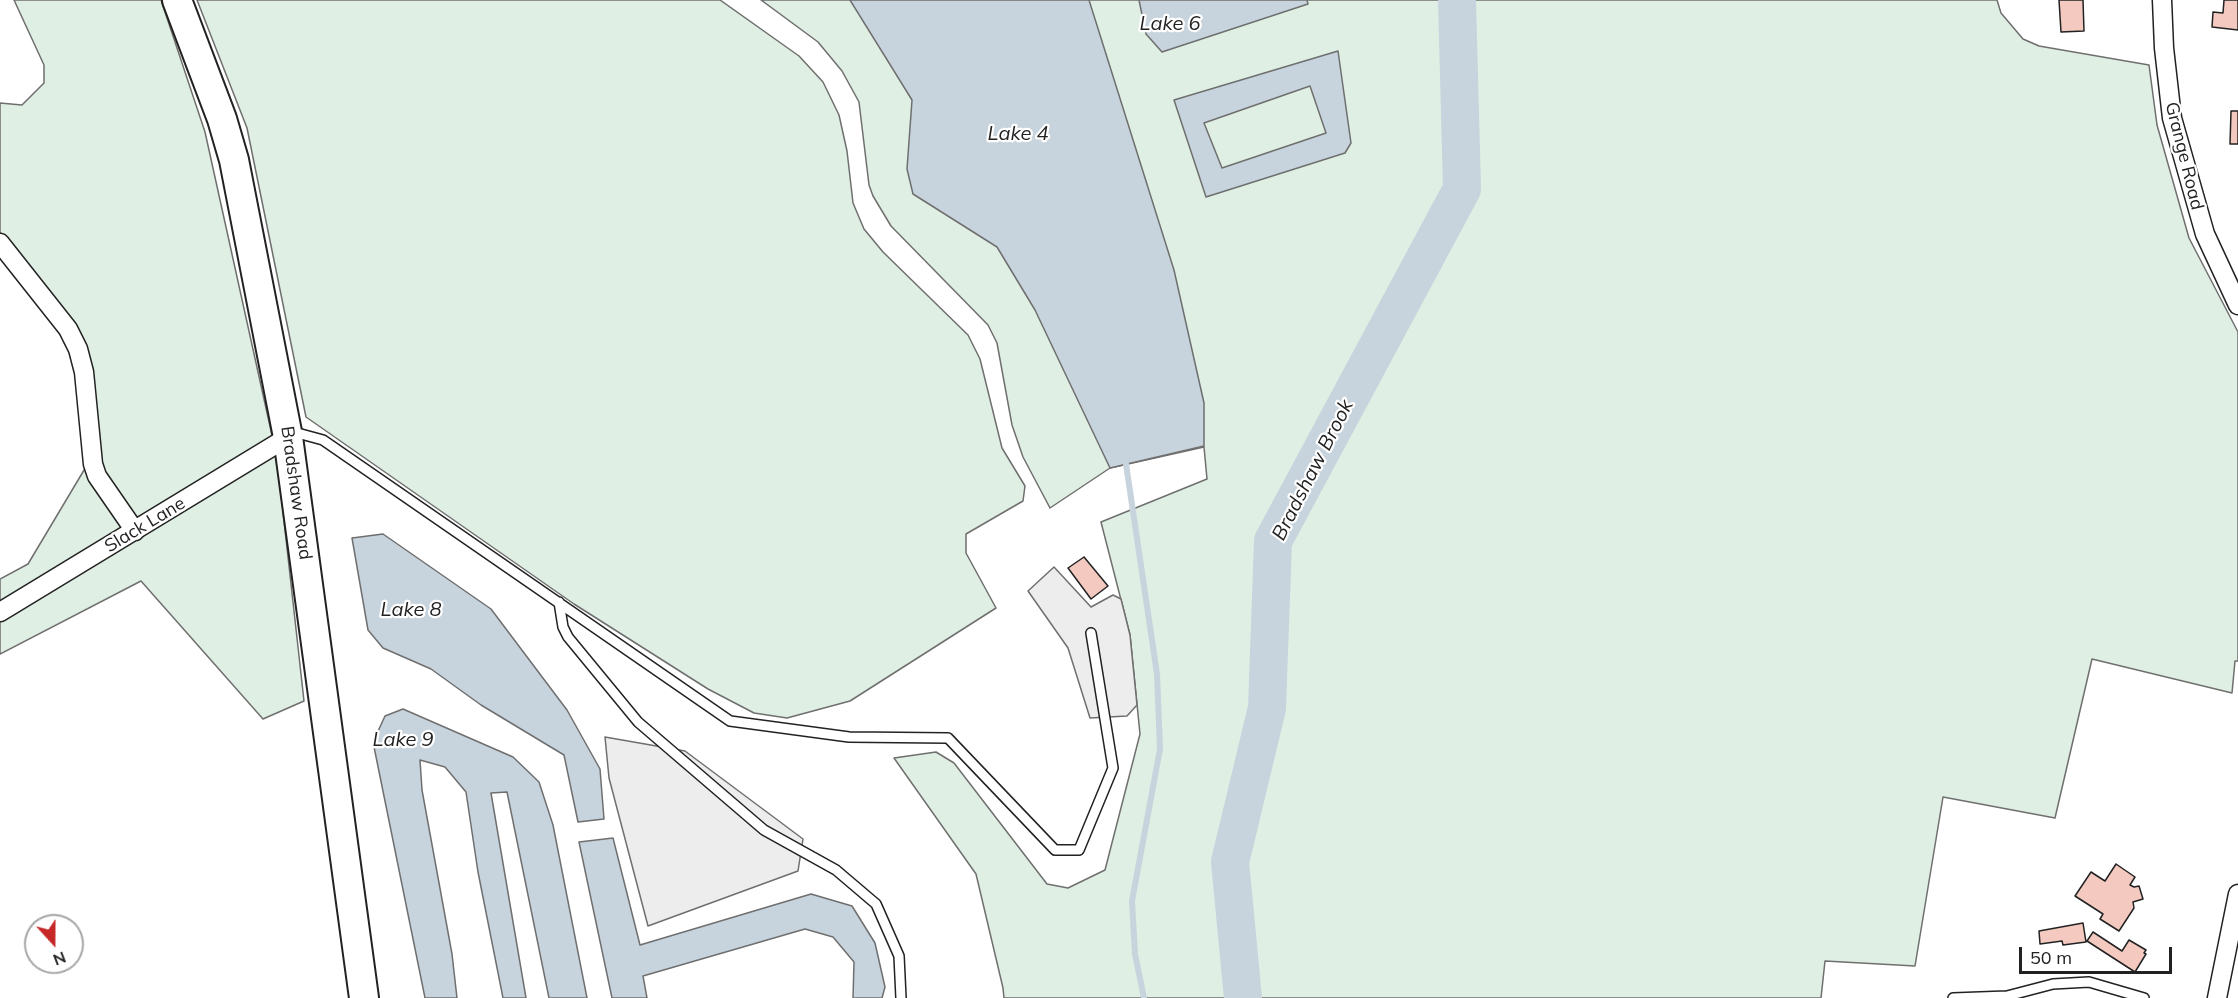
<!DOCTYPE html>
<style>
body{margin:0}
#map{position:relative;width:2238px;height:998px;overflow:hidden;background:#fff;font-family:Mulish,sans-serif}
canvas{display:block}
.north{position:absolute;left:24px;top:914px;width:60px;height:60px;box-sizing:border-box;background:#fff;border:2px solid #a7a7a7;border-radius:50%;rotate:159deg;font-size:16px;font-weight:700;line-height:24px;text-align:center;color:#222}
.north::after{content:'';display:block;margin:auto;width:21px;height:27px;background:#c62828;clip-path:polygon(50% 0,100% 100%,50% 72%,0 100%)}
.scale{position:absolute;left:2019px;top:947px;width:153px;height:27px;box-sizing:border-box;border:3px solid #222;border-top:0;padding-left:8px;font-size:18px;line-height:21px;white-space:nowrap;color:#222;-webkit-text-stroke:4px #fff;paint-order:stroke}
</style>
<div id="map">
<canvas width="2238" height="998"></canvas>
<div class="north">N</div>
<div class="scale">50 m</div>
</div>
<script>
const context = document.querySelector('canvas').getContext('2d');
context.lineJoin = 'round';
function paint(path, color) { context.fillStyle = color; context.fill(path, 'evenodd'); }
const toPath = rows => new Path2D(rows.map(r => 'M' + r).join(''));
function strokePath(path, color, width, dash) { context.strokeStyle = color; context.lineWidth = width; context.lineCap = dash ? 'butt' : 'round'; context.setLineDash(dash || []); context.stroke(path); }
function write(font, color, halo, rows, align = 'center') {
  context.font = font + ' Mulish,sans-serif'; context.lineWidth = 4.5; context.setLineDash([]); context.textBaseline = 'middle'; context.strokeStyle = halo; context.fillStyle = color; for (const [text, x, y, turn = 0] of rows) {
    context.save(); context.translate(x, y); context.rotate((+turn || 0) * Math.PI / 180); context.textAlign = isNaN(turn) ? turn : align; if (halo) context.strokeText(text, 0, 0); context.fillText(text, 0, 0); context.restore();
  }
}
const green = toPath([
 [14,0,161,0,205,132,277,458,304,701,263,719,141,581,0,654,0,579,28,564,99,445,92,372,29,272,0,234,0,103,22,105,44,83,44,65,14,0],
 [197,0,720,0,799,56,823,82,839,115,847,151,853,203,864,229,883,252,968,335,980,359,1002,448,1025,486,1023,501,966,534,966,553,996,608,850,701,787,718,754,713,708,689,574,604,306,417,247,128,197,0],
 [761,0,1997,0,2001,13,2023,39,2039,46,2149,65,2157,125,2189,238,2238,332,2238,661,2235,661,2232,693,2092,659,2055,818,1943,797,1915,966,1825,961,1821,998,1004,998,1003,988,976,874,894,758,936,752,954,763,1047,884,1068,888,1105,870,1140,734,1130,635,1101,522,1207,479,1204,447,1110,468,1050,508,1023,457,1012,425,997,343,988,325,891,226,873,196,869,185,859,102,842,71,818,42,761,0]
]);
const parking = toPath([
 [1054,567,1091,607,1113,595,1121,599,1130,635,1137,705,1127,716,1090,718,1068,648,1028,591,1054,567],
 [605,737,685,751,803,839,798,871,648,926,609,778,605,737]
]);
const water = toPath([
 [850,0,1089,0,1174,270,1204,403,1204,446,1110,468,1035,310,997,247,913,194,907,169,912,100,850,0],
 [1139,0,1307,0,1308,4,1162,52,1146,34,1139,0],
 [1338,51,1351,143,1345,153,1206,197,1174,100,1338,51],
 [1310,86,1326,133,1222,168,1204,123,1310,86],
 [383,534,491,609,567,710,600,769,604,819,578,822,564,755,481,705,431,669,383,648,368,630,352,538,383,534],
 [403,709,513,757,539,782,553,825,587,998,549,998,507,792,491,793,526,998,503,998,478,872,466,792,445,767,420,760,422,790,452,954,457,998,425,998,373,742,385,716,403,709],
 [613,838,640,945,811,894,852,906,875,943,885,987,882,998,853,998,854,962,833,937,805,929,643,976,647,998,612,998,579,842,613,838]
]);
const stream = toPath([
 [1126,464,1157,674,1160,749,1132,901,1135,954,1144,998]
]);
const river = toPath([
 [1243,998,1230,862,1267,708,1273,541,1462,189,1457,0]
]);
const building = toPath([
 [2059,0,2083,0,2084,31,2061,32,2059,0],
 [2224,0,2238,0,2238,30,2212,27,2213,12,2223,13,2224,0],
 [2231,111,2238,111,2238,144,2230,144,2231,111],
 [1084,557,1108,586,1091,599,1068,568,1084,557],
 [2116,864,2135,877,2130,885,2134,887,2139,886,2143,899,2133,902,2134,908,2119,931,2100,919,2103,914,2075,896,2091,872,2105,881,2116,864],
 [2083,923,2086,942,2063,945,2062,941,2040,944,2039,931,2083,923],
 [2093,932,2122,951,2129,940,2146,950,2144,953,2146,954,2135,972,2087,941,2093,932]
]);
const lane = toPath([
 [291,436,301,434,323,440,730,721,849,737,948,738,1055,850,1079,850,1113,768,1091,633],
 [559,602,563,627,568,637,638,722,764,830,836,870,876,904,899,956,901,998],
 [1953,998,2007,996,2053,984,2089,982,2144,998]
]);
const street = toPath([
 [2162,0,2164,48,2172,118,2205,234,2238,305],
 [0,243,68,329,78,349,84,372,93,464,97,476,135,531],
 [0,612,288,437],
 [2217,998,2238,894]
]);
const primary = toPath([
 [177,0,222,119,234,160,288,437,364,998]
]);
const streetNames = [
 ["Grange Road",2184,156,76],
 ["Bradshaw Road",296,493,82],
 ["Slack Lane",145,525,-31]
];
const waterNames = [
 ["Lake 6",1170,24],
 ["Lake 4",1018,134],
 ["Bradshaw Brook",1313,470,-63],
 ["Lake 8",411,610],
 ["Lake 9",403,740]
];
paint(green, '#e0efe3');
strokePath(green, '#6f6f6f', 1.5);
paint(parking, '#ededed');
strokePath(parking, '#6f6f6f', 1.5);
paint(water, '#c7d3dd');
strokePath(water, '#6f6f6f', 1.5);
strokePath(stream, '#c7d3dd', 6);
strokePath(river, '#c7d3dd', 38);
paint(building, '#f3c9c0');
strokePath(building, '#222', 1.5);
strokePath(lane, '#222', 12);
strokePath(street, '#222', 21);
strokePath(primary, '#222', 32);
strokePath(lane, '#fff', 9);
strokePath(street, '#fff', 18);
strokePath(primary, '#fff', 28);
write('18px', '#222', '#fff', streetNames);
write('italic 20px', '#222', '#fff', waterNames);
</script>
